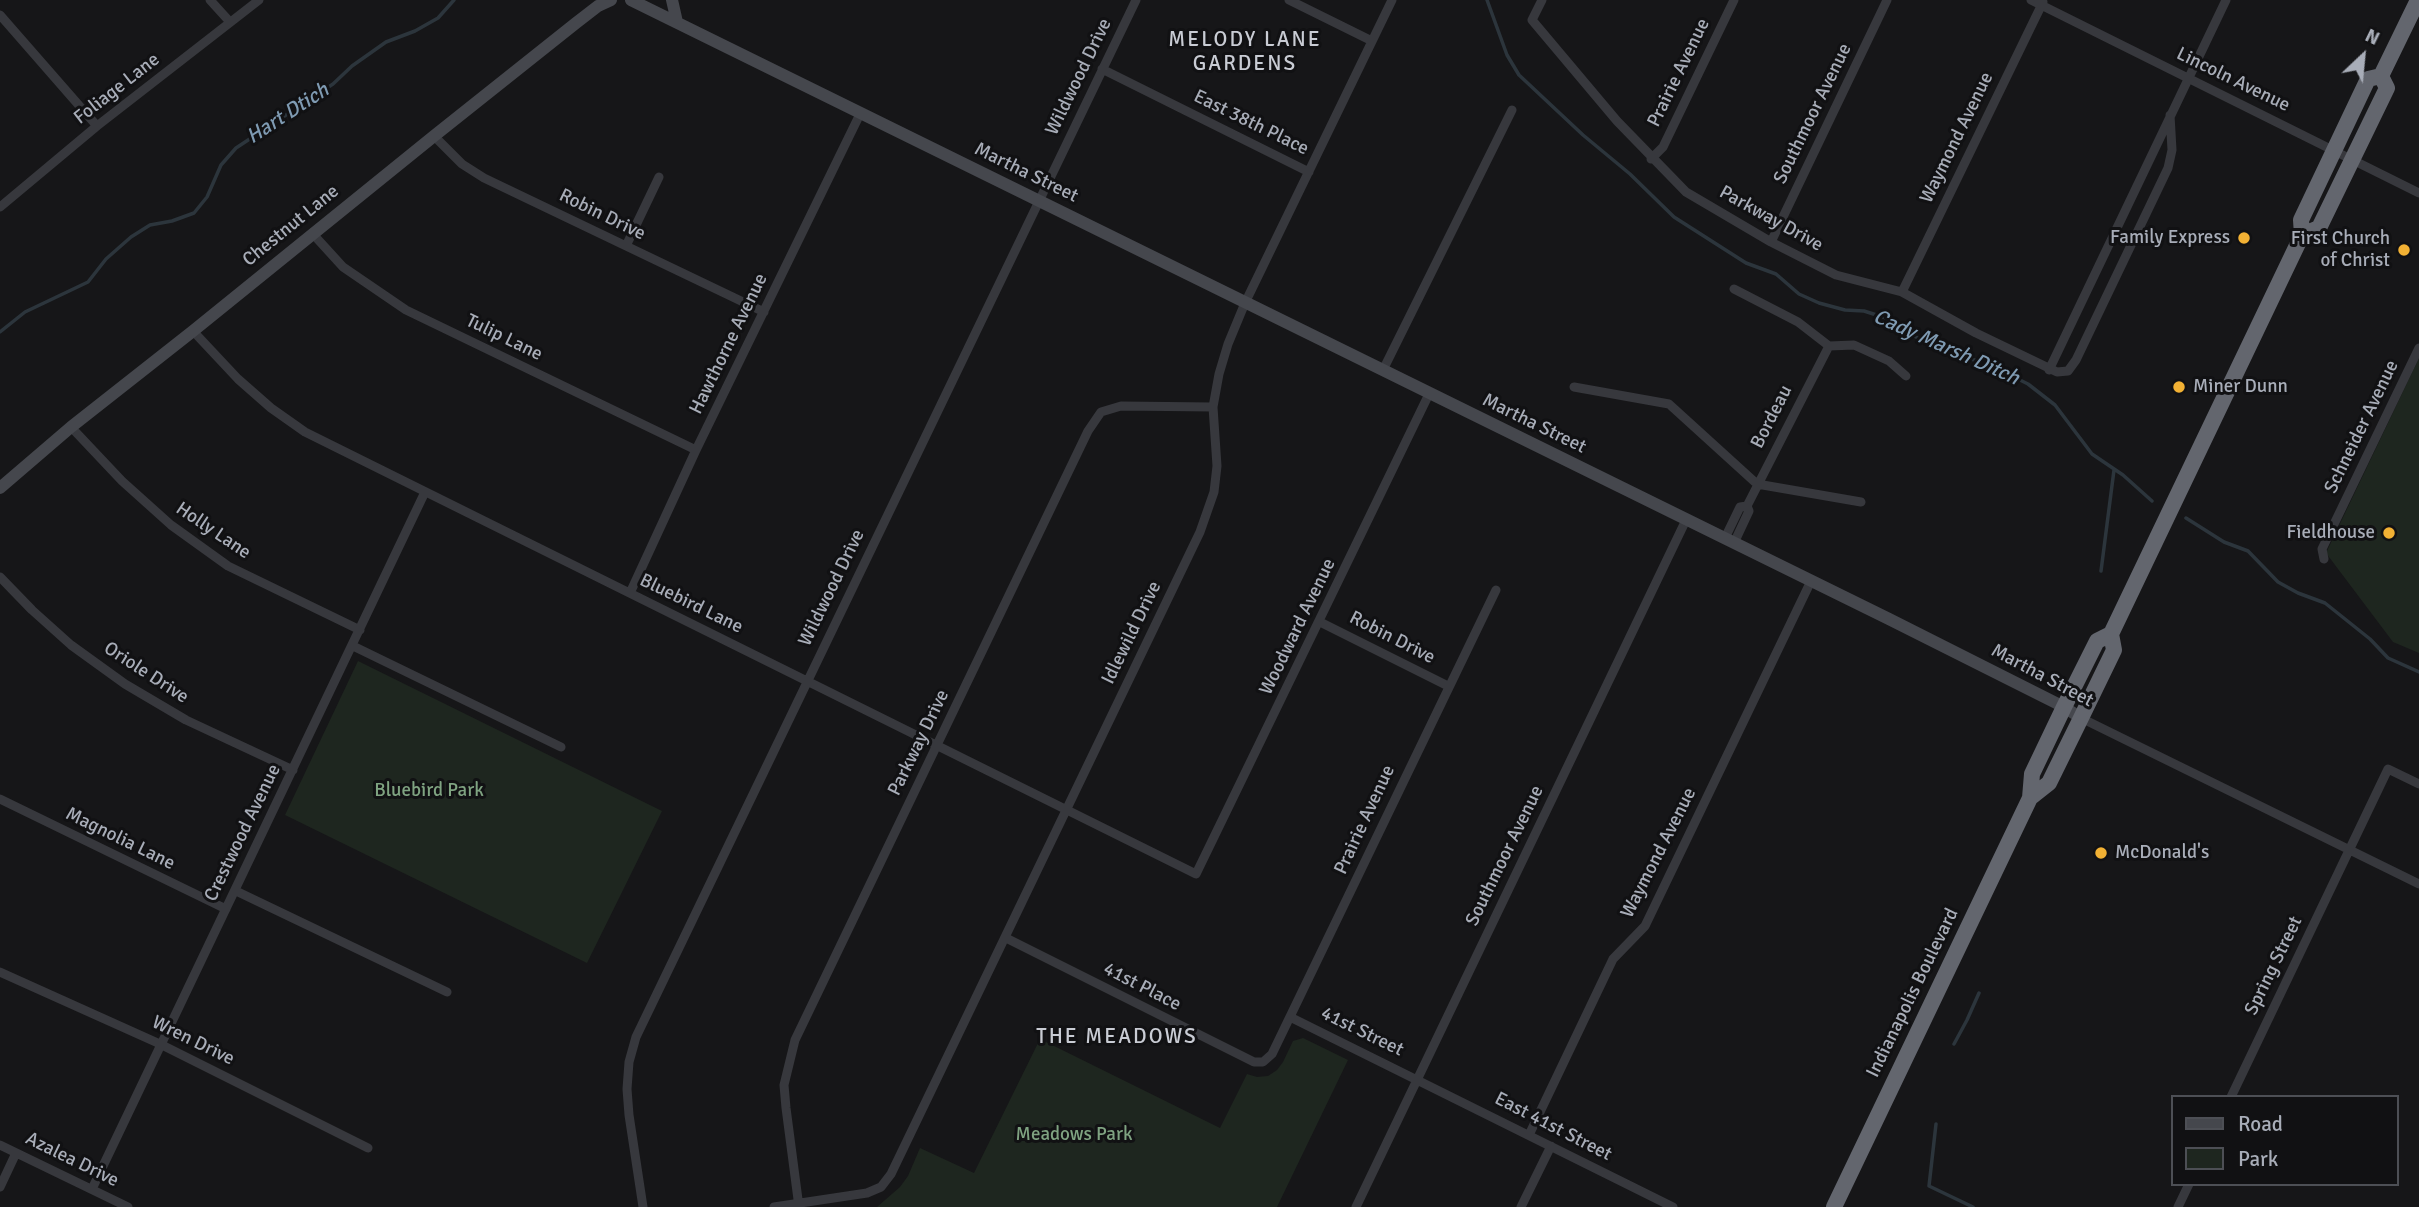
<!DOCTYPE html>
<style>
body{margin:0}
#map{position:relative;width:2419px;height:1207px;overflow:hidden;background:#161618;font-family:Signika,sans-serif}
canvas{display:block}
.legend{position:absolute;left:2171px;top:1095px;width:228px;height:91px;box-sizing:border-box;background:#111113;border:2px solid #4d4f55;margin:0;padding:9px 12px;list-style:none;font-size:21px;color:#a8adb8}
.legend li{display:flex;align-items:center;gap:14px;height:35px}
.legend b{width:35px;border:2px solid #4d4f55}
.north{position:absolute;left:2328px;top:21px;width:70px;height:70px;-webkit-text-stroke:5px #111113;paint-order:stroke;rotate:26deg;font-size:19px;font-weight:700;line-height:28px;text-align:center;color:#a8adb8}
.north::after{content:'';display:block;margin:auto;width:24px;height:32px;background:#a8adb8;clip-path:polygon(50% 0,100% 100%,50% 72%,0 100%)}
</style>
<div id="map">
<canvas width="2419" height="1207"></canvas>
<ul class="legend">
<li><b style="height:9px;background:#45474d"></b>Road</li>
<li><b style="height:19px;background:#1e261f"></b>Park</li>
</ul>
<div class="north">N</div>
</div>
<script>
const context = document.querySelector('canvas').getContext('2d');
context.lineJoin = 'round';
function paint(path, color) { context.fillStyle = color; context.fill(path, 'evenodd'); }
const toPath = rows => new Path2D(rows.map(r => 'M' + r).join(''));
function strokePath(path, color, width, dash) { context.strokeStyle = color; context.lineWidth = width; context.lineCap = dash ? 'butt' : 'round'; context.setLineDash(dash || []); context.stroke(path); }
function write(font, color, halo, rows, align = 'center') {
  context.font = font + ' Signika,sans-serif'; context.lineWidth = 6; context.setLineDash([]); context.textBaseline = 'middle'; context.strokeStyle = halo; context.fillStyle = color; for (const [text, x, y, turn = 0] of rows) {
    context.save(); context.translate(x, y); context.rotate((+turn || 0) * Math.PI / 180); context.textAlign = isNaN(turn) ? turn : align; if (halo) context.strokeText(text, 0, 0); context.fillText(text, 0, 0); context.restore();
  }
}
const green = toPath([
 [2419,358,2419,653,2393,642,2326,553],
 [358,661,662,811,587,963,285,815],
 [1303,1038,1348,1060,1277,1207,877,1207,900,1187,908,1176,920,1148,974,1173,1040,1039,1220,1128,1247,1074,1257,1077,1268,1076,1277,1070,1283,1062,1293,1041]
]);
const stream = toPath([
 [1487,0,1507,55,1519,75,1583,135,1630,174,1674,217,1746,263,1776,274,1799,294,1819,303,1845,310,1864,311,1886,318,1902,330,1920,339,2000,370,2028,384,2055,405,2092,454,2123,475,2152,501],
 [0,332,25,312,88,282,106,259,131,237,150,225,172,221,194,213,207,197,221,165,236,148,333,84,352,66,386,42,415,31,438,18,454,0],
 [2186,518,2224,542,2248,551,2278,582,2298,593,2325,603,2370,639,2388,658,2419,672],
 [2101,571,2114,470],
 [1954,1044,1967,1020,1979,993],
 [1936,1124,1929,1186,1973,1207]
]);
const street = toPath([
 [210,0,230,22],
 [1289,0,1372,41],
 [1542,0,1532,20,1617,121,1686,192,1771,242,1836,275,1902,292,1976,333,2057,372,2068,371,2076,360,2168,168,2172,150,2170,115],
 [2031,0,2419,193],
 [0,15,97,126],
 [1102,69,1309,172],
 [434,136,462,164,484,178,764,312],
 [1651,159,1663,147,1734,0],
 [0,207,97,126,259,0],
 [312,233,343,267,406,310,696,450],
 [1771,242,1887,0],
 [626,246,659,177],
 [1734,289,1798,322,1829,346,1854,345,1889,361,1906,376],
 [1902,292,2043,2],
 [193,331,238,379,271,408,305,432,1196,874,1429,394],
 [1383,370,1512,110],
 [2049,370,2226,0],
 [1574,387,1669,404,1757,484,1861,502],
 [71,427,122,481,171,525,228,566,360,630],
 [1725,538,1740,507,1747,506],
 [1734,543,1749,511,1747,506,1829,346],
 [2324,559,2322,549,2419,348],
 [0,577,32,610,71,645,125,684,186,720,293,770],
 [630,593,696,450,861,112],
 [1320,622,1448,686],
 [353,646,561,747],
 [2081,718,2419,884],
 [0,799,226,909],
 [236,891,447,992],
 [1006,938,1254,1062,1263,1062,1272,1054,1496,590],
 [0,972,160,1044,368,1148],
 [1290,1017,1673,1207],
 [2231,1097,2388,769,2419,784],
 [1529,1135,1613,959,1645,926,1811,581],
 [0,1145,128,1207],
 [0,1187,16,1153],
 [92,1189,425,492],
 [643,1207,629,1115,627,1089,629,1062,636,1037,1136,0],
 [774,1207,867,1193,881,1187,891,1174,1200,532,1214,492,1217,466,1213,407,1219,374,1228,344,1245,303,1392,0],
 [799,1207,786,1108,784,1085,795,1040,1088,431,1101,412,1121,406,1213,407],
 [1356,1207,1686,520],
 [1521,1207,1551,1146],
 [2178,1207,2189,1184]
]);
const secondary = toPath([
 [631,0,1889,619,2064,707,2081,718],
 [672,0,677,22],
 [0,488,71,427,193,331,434,136,576,23,598,6,611,0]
]);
const highway = toPath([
 [2302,235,2319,228,2387,88,2381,76],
 [2030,798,2049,783,2081,718,2114,650,2111,634,2302,235,2301,220,2368,79,2381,76,2418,0],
 [1834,1207,2030,798,2032,774,2064,707,2097,641,2111,634]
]);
const markers = [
 [2244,238,7,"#f2b134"],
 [2404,250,7,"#f2b134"],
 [2179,387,7,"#f2b134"],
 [2389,533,7,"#f2b134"],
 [2101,853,7,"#f2b134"]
];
const streetNames = [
 ["Prairie Avenue",1679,73,-64],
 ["Wildwood Drive",1079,77,-64],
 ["Lincoln Avenue",2233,80,26],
 ["Foliage Lane",117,89,-38],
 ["Southmoor Avenue",1813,114,-64],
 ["East 38th Place",1251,123,26],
 ["Waymond Avenue",1957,138,-64],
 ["Martha Street",1026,173,26],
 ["Robin Drive",602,215,26],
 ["Parkway Drive",1771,219,29],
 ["Chestnut Lane",291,226,-39],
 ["Tulip Lane",504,338,26],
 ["Hawthorne Avenue",729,344,-64],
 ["Bordeau",1772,417,-63],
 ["Martha Street",1534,424,26],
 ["Schneider Avenue",2362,427,-64],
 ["Holly Lane",213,531,34],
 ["Wildwood Drive",832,588,-64],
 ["Bluebird Lane",691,604,26],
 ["Woodward Avenue",1298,627,-64],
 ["Idlewild Drive",1132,633,-64],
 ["Robin Drive",1392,638,27],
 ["Oriole Drive",146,673,33],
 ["Martha Street",2042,676,28],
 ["Parkway Drive",919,743,-64],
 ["Prairie Avenue",1365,820,-65],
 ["Crestwood Avenue",243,833,-64],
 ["Magnolia Lane",120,839,26],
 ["Waymond Avenue",1659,853,-63],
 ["Southmoor Avenue",1505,856,-64],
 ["Spring Street",2274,966,-64],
 ["41st Place",1142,987,27],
 ["Indianapolis Boulevard",1913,993,-64],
 ["41st Street",1362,1032,26],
 ["Wren Drive",193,1041,26],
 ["East 41st Street",1553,1127,27],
 ["Azalea Drive",72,1160,26]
];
const poiNames = [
 ["Family Express",2230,238],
 ["First Church",2390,239],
 ["of Christ",2390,261],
 ["Miner Dunn",2193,387,"left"],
 ["Fieldhouse",2375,533],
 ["McDonald's",2115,853,"left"]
];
const parkNames = [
 ["Bluebird Park",429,791],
 ["Meadows Park",1074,1135]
];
const neighbourhoodNames = [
 ["MELODY LANE",1245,40],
 ["GARDENS",1245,64],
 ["THE MEADOWS",1117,1037]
];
const waterNames = [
 ["Hart Dtich",288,114,-33],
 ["Cady Marsh Ditch",1946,348,24]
];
paint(green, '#1e261f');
strokePath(stream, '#2c353c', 3.5);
strokePath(street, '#37383d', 9);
strokePath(secondary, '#45474d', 12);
strokePath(highway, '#63666e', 16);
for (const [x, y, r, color] of markers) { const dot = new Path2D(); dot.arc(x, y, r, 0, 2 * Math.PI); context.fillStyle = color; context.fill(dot); strokePath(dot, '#111113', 2.5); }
write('19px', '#a8adb8', '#111113', streetNames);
write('19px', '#a8adb8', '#111113', poiNames, 'right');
write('19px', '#7fa381', '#111113', parkNames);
context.letterSpacing = '2px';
write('21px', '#c9ccd4', '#111113', neighbourhoodNames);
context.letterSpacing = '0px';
write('italic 21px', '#7f9bb3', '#111113', waterNames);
</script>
